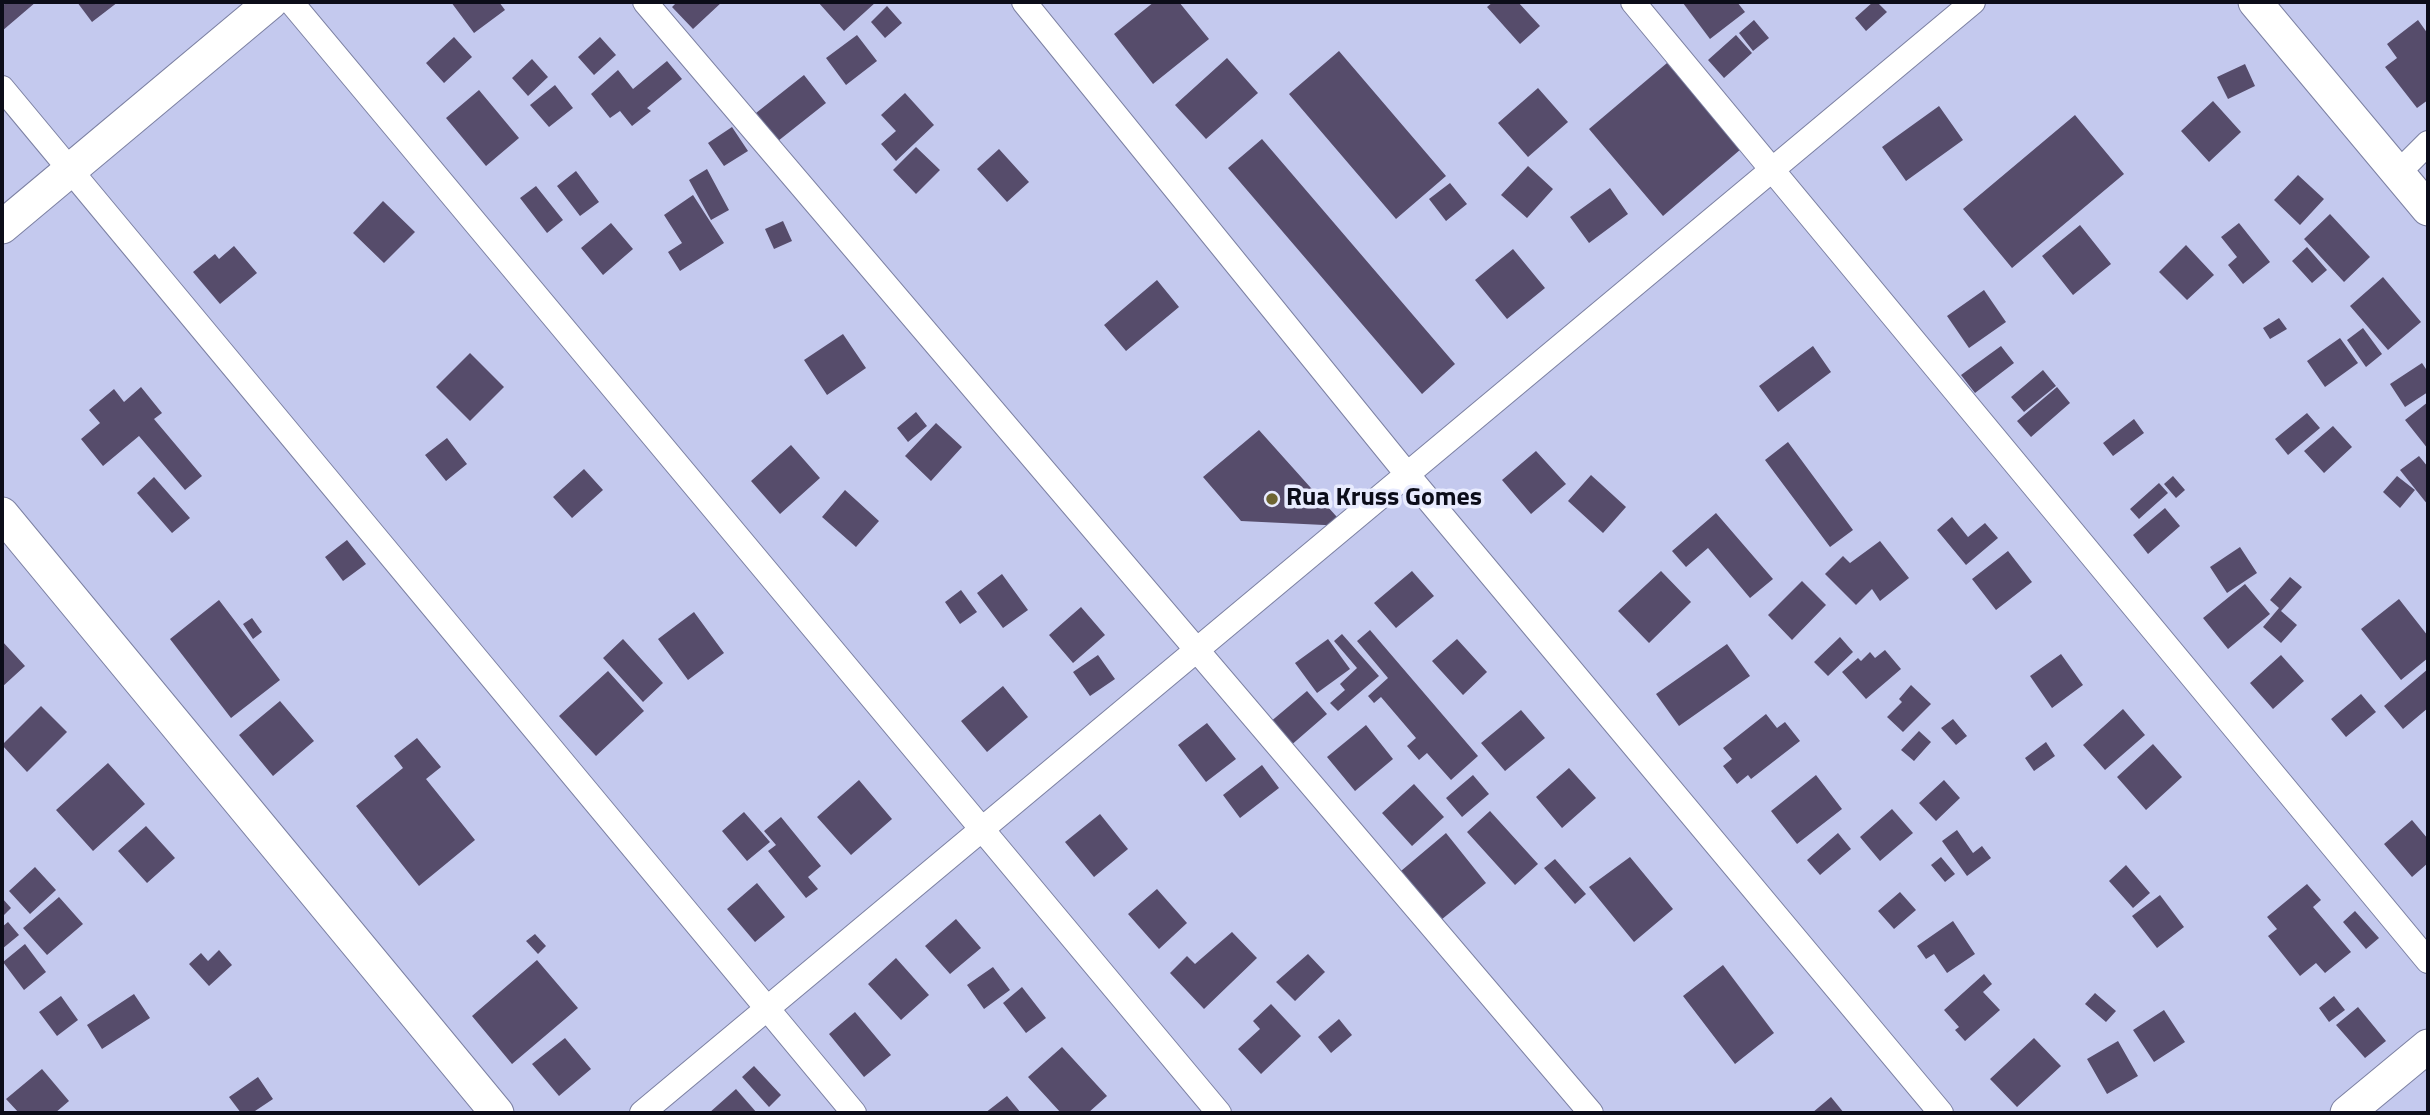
<!DOCTYPE html>
<style>
body{margin:0}
#map{position:relative;width:2430px;height:1115px;overflow:hidden;background:#c4c9ee;font-family:"Titillium Web",sans-serif}
canvas{display:block}
.frame{position:absolute;inset:0;border:4px solid #0c0d19;pointer-events:none}
</style>
<div id="map">
<canvas width="2430" height="1115"></canvas>
<div class="frame"></div>
</div>
<script>
const context = document.querySelector('canvas').getContext('2d');
context.lineJoin = 'round';
function paint(path, color) { context.fillStyle = color; context.fill(path, 'evenodd'); }
const toPath = rows => new Path2D(rows.map(r => 'M' + r).join(''));
function strokePath(path, color, width, dash) { context.strokeStyle = color; context.lineWidth = width; context.lineCap = dash ? 'butt' : 'round'; context.setLineDash(dash || []); context.stroke(path); }
function write(font, color, halo, rows, align = 'center') {
  context.font = font + ' "Titillium Web",sans-serif'; context.lineWidth = 7; context.setLineDash([]); context.textBaseline = 'middle'; context.strokeStyle = halo; context.fillStyle = color; for (const [text, x, y, turn = 0] of rows) {
    context.save(); context.translate(x, y); context.rotate((+turn || 0) * Math.PI / 180); context.textAlign = isNaN(turn) ? turn : align; if (halo) context.strokeText(text, 0, 0); context.fillText(text, 0, 0); context.restore();
  }
}
const building = toPath([
 [7,2,36,2,2,31,2,6],
 [77,2,118,2,92,22],
 [451,2,499,2,505,10,474,33],
 [677,2,722,2,693,29,672,7],
 [818,2,876,2,844,31],
 [1154,2,1179,2,1209,39,1153,84,1114,34],
 [1493,2,1518,2,1540,26,1520,44,1487,7],
 [1685,2,1737,2,1745,12,1710,39,1683,3],
 [1873,2,1877,2,1887,12,1866,31,1855,18],
 [887,6,902,23,885,38,871,22],
 [1754,20,1769,38,1753,51,1739,33],
 [2418,20,2428,34,2428,100,2417,108,2385,67,2397,58,2387,44],
 [857,35,877,61,846,85,826,58],
 [1736,35,1752,53,1724,78,1708,60],
 [454,37,472,57,444,83,426,63],
 [600,37,616,55,594,75,578,57],
 [1339,51,1446,176,1396,219,1289,94],
 [1227,58,1258,93,1206,139,1175,105],
 [532,59,548,77,528,96,512,78],
 [667,61,682,79,647,108,651,111,632,126,620,111,610,118,591,94,618,70,633,89],
 [1667,63,1741,149,1663,216,1589,129],
 [2245,64,2255,86,2228,99,2217,77],
 [804,75,826,103,778,141,756,113],
 [555,85,573,108,549,127,530,105],
 [1538,88,1568,122,1528,157,1498,123],
 [479,90,519,138,486,166,446,118],
 [905,93,934,125,896,161,881,144,896,131,881,115],
 [2213,101,2241,132,2209,162,2181,131],
 [1939,106,1963,140,1906,181,1882,147],
 [2075,115,2124,174,2012,268,1963,209],
 [732,127,748,151,724,166,708,143],
 [1262,139,1455,364,1422,394,1228,168],
 [916,147,940,170,916,194,893,170],
 [999,149,1029,182,1007,202,977,169],
 [1528,166,1553,189,1527,218,1501,195],
 [707,169,729,210,711,220,689,180],
 [576,171,599,202,580,216,557,186],
 [2298,175,2324,199,2300,225,2274,200],
 [1450,183,1467,204,1446,221,1429,199],
 [536,186,563,220,547,233,520,198],
 [1610,188,1628,214,1589,243,1570,217],
 [693,195,724,243,680,271,668,252,682,243,664,215],
 [383,201,415,232,384,263,353,233],
 [2330,214,2370,257,2344,282,2304,239],
 [783,221,792,241,774,249,765,229],
 [611,223,633,249,603,275,581,248],
 [2239,223,2270,262,2243,284,2228,265,2237,257,2221,237],
 [2080,225,2111,264,2073,295,2042,256],
 [2186,245,2214,275,2187,300,2159,272],
 [234,246,257,273,220,304,193,272,215,254,219,259],
 [2307,247,2327,270,2312,283,2292,261],
 [1513,249,1545,288,1507,319,1475,280],
 [2383,277,2421,322,2388,350,2350,306],
 [1157,280,1179,307,1126,351,1104,325],
 [1984,290,2006,322,1969,348,1947,316],
 [2279,318,2287,329,2270,339,2263,328],
 [2363,328,2382,354,2366,367,2347,340],
 [843,334,866,368,827,395,804,360],
 [2340,338,2358,363,2325,387,2307,361],
 [1813,346,1831,372,1778,412,1759,386],
 [2001,346,2014,363,1975,393,1961,375],
 [470,353,504,387,470,421,436,387],
 [2422,363,2428,372,2428,392,2405,407,2390,384],
 [2043,370,2056,386,2024,412,2011,397],
 [141,387,162,413,154,419,202,476,185,490,139,436,103,466,81,439,100,423,89,410,114,389,124,402],
 [2057,387,2070,403,2031,437,2017,421],
 [2428,402,2428,449,2405,420],
 [916,412,927,426,908,442,897,428],
 [2307,413,2320,428,2288,455,2275,439],
 [2134,419,2144,433,2113,456,2103,443],
 [936,423,962,447,931,481,905,456],
 [2333,426,2352,447,2324,473,2304,451],
 [1259,430,1345,526,1241,521,1203,477],
 [447,438,467,464,446,481,425,455],
 [1788,442,1853,530,1830,547,1765,460],
 [791,445,820,478,780,514,751,481],
 [1536,451,1566,484,1531,514,1502,480],
 [2419,456,2428,467,2428,505,2400,470],
 [584,469,603,490,572,518,553,497],
 [1591,475,1626,507,1603,533,1568,501],
 [2173,476,2185,490,2176,498,2164,484],
 [2397,476,2415,490,2400,508,2383,492],
 [154,477,190,518,172,533,137,493],
 [2159,483,2168,493,2139,519,2130,509],
 [845,490,879,521,856,547,822,517],
 [2165,508,2180,526,2148,554,2133,535],
 [1716,513,1773,579,1750,598,1708,548,1686,567,1672,551],
 [1952,517,1968,537,1985,523,1998,538,1966,565,1937,530],
 [347,540,366,564,343,581,325,557],
 [1880,541,1909,578,1880,601,1872,589,1856,605,1825,574,1843,556,1850,563],
 [2240,547,2257,573,2227,593,2210,567],
 [2008,551,2032,582,1996,610,1972,579],
 [1412,571,1434,596,1396,628,1374,603],
 [1661,571,1691,602,1649,643,1618,611],
 [1002,574,1028,610,1003,628,977,593],
 [2290,577,2302,587,2281,611,2297,625,2281,643,2263,627,2279,608,2270,600],
 [1802,581,1826,605,1792,640,1768,615],
 [2245,584,2270,614,2228,649,2203,618],
 [961,590,977,612,960,624,945,602],
 [2399,599,2428,636,2428,658,2401,680,2361,629],
 [219,600,280,680,231,718,170,639],
 [1081,607,1105,635,1073,663,1049,635],
 [694,612,724,653,688,680,658,639],
 [252,618,262,632,253,639,243,624],
 [1370,630,1478,756,1451,780,1427,753,1419,760,1407,746,1416,738,1381,697,1374,703,1368,696,1388,678,1357,641],
 [1342,634,1379,676,1338,711,1330,703,1345,690,1340,684,1357,668,1334,641],
 [1840,637,1853,652,1828,676,1814,662],
 [623,639,663,683,643,702,603,658],
 [1328,639,1350,669,1317,693,1295,663],
 [1457,639,1487,672,1463,695,1432,661],
 [2,641,25,666,2,687],
 [1727,644,1750,676,1679,726,1656,694],
 [1885,650,1901,669,1866,699,1842,672,1858,658,1861,661,1870,652,1875,658],
 [2061,654,2083,685,2052,708,2030,676],
 [1098,655,1115,679,1090,696,1073,672],
 [2281,655,2304,681,2273,709,2250,683],
 [2428,669,2428,708,2403,729,2384,706],
 [608,671,644,711,596,756,559,716],
 [1911,685,1931,704,1903,732,1887,717,1902,702,1899,699],
 [1003,686,1028,717,987,752,961,721],
 [1307,691,1327,714,1289,747,1269,723],
 [2361,694,2376,712,2346,737,2331,719],
 [280,701,314,741,273,776,239,735],
 [41,706,67,732,27,772,2,745],
 [2123,709,2145,735,2105,770,2083,745],
 [1521,710,1545,738,1505,771,1481,743],
 [1766,714,1777,728,1785,722,1800,741,1751,779,1748,775,1737,784,1723,766,1732,759,1723,748],
 [1953,719,1967,736,1956,745,1941,728],
 [1207,723,1236,759,1206,782,1178,745],
 [1366,725,1393,759,1355,791,1327,757],
 [1919,731,1931,742,1914,761,1901,750],
 [417,738,441,767,426,779,475,840,419,886,356,806,403,768,394,756],
 [2046,742,2055,756,2034,771,2025,758],
 [2153,744,2182,777,2146,810,2117,777],
 [108,763,145,804,93,851,56,810],
 [1262,765,1279,788,1240,818,1223,795],
 [1569,768,1596,798,1562,828,1536,797],
 [1473,775,1489,794,1462,817,1446,798],
 [1816,775,1842,809,1797,844,1771,811],
 [859,780,892,819,851,855,817,817],
 [1944,780,1960,798,1936,821,1919,803],
 [1414,784,1444,817,1412,846,1382,813],
 [1892,809,1913,833,1880,861,1860,837],
 [1490,811,1538,864,1515,885,1467,832],
 [744,812,770,842,747,861,722,831],
 [1100,814,1128,849,1094,877,1065,842],
 [781,817,821,866,808,877,818,889,806,898,768,851,776,845,764,831],
 [2412,820,2428,839,2428,863,2412,877,2384,844],
 [146,826,175,858,147,883,118,851],
 [1957,830,1973,853,1982,846,1991,858,1967,876,1942,841],
 [1446,833,1486,883,1441,920,1401,871],
 [1838,833,1851,849,1820,875,1807,860],
 [1630,857,1673,909,1634,942,1589,887],
 [1941,857,1955,874,1945,882,1931,865],
 [1555,859,1586,894,1575,904,1544,868],
 [2126,865,2150,893,2133,908,2109,881],
 [35,867,56,890,30,914,9,891],
 [757,883,785,917,755,942,727,909],
 [2307,884,2321,900,2313,907,2351,952,2325,973,2316,963,2300,976,2268,936,2277,929,2267,917],
 [1157,889,1187,923,1159,949,1128,914],
 [1900,892,1916,910,1894,929,1878,911],
 [2160,895,2184,927,2157,948,2132,916],
 [59,897,83,924,47,955,23,928],
 [2,898,11,908,2,917],
 [2355,911,2379,938,2366,949,2343,922],
 [956,919,981,948,950,974,925,946],
 [1953,921,1975,954,1947,973,1934,954,1926,959,1917,946],
 [8,922,19,935,2,949,2,927],
 [1232,932,1257,958,1204,1009,1170,973,1187,956,1195,964],
 [535,934,546,946,538,954,526,941],
 [25,944,46,972,24,990,3,962],
 [219,950,232,965,209,986,189,964,201,953,208,961],
 [1308,954,1325,972,1295,1001,1276,982],
 [896,958,929,995,901,1020,868,984],
 [537,960,578,1008,512,1064,472,1016],
 [1723,965,1774,1033,1735,1064,1683,996],
 [993,967,1010,990,984,1009,967,985],
 [1984,974,1992,984,1983,992,2000,1010,1965,1041,1955,1030,1959,1027,1944,1010],
 [1022,987,1046,1018,1026,1033,1003,1003],
 [2095,993,2116,1011,2106,1022,2085,1004],
 [134,994,150,1018,102,1049,87,1025],
 [61,996,78,1020,57,1036,39,1012],
 [2334,996,2345,1010,2329,1022,2319,1008],
 [1271,1004,1301,1036,1261,1074,1238,1049,1260,1029,1253,1021],
 [2358,1007,2386,1041,2365,1058,2336,1025],
 [2164,1010,2185,1042,2154,1062,2133,1030],
 [855,1012,891,1055,864,1077,829,1034],
 [1339,1019,1352,1035,1331,1053,1318,1037],
 [565,1038,591,1069,559,1096,532,1064],
 [2034,1038,2061,1066,2017,1107,1990,1079],
 [2118,1041,2138,1076,2107,1094,2087,1059],
 [1062,1047,1107,1096,1088,1113,1061,1113,1028,1077],
 [754,1066,781,1095,769,1107,742,1077],
 [42,1069,69,1101,55,1113,19,1113,6,1099],
 [258,1077,273,1099,252,1113,241,1113,229,1097],
 [736,1089,757,1113,709,1113],
 [1007,1096,1021,1113,985,1113],
 [1831,1097,1844,1113,1812,1113]
]);
const street = toPath([
 [291,2,1219,1113],
 [645,2,1591,1113],
 [1024,2,1407,474,1941,1113],
 [1633,2,2428,961],
 [2,88,854,1113],
 [2398,173,2428,143],
 [642,1113,1973,2]
]);
const secondary = toPath([
 [2255,2,2428,209],
 [2,227,271,2],
 [2,514,497,1113],
 [2347,1113,2428,1046]
]);
const markers = [
 [1272,499,7,"#6e6532"]
];
const poiNames = [
 ["Rua Kruss Gomes",1286,499]
];
paint(building, '#564c6b');
strokePath(street, '#7c80a2', 26);
strokePath(secondary, '#7c80a2', 35);
strokePath(street, '#fff', 24);
strokePath(secondary, '#fff', 33);
for (const [x, y, r, color] of markers) { const dot = new Path2D(); dot.arc(x, y, r, 0, 2 * Math.PI); context.fillStyle = color; context.fill(dot); strokePath(dot, '#e8ebfe', 2.5); }
write('bold 26px', '#0c0d19', '#e8ebfe', poiNames, 'left');
</script>
